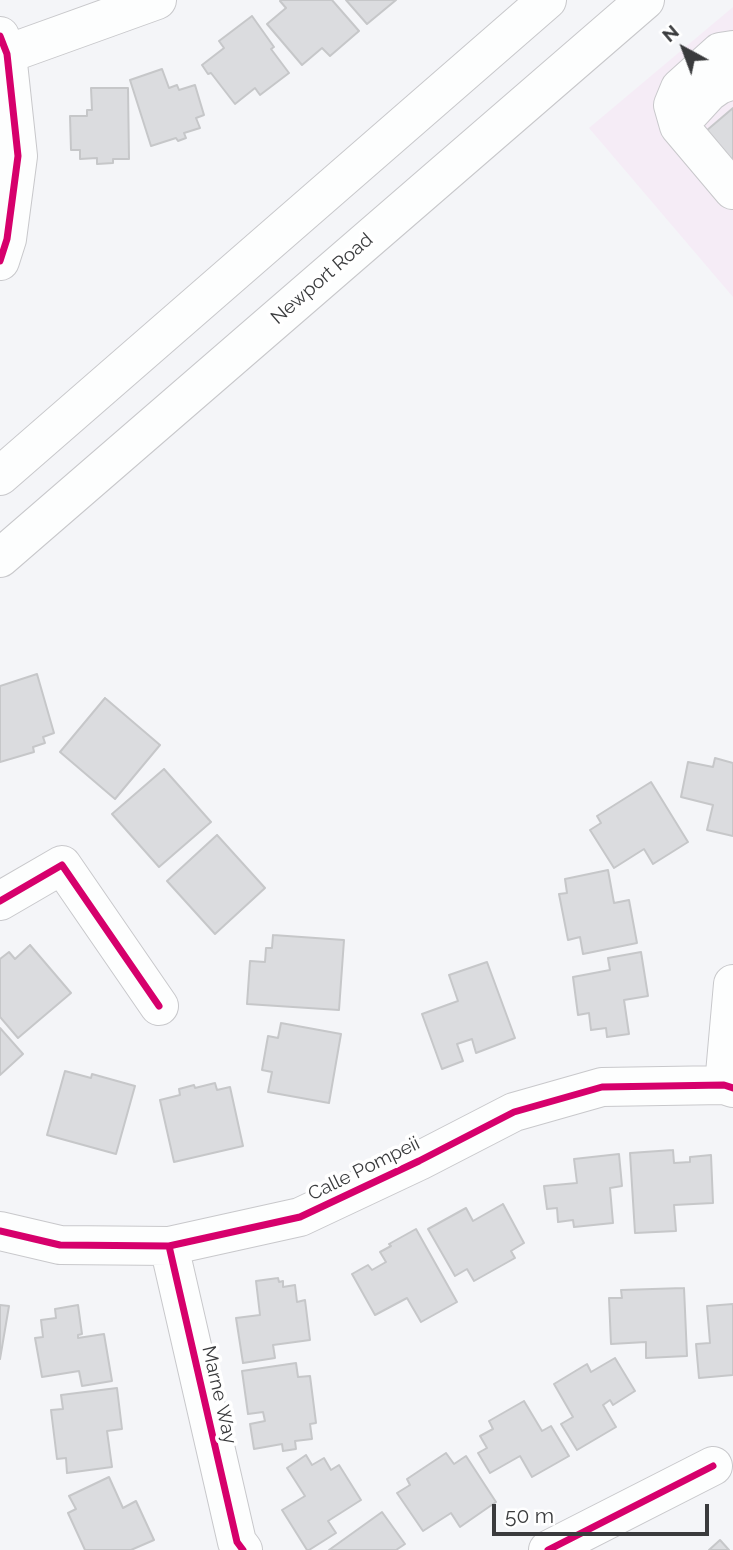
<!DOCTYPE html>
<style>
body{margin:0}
#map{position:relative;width:733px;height:1550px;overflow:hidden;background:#f4f5f8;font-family:Raleway,sans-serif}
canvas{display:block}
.north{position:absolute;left:649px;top:14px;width:70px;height:70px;-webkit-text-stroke:5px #fff;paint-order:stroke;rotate:319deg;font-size:19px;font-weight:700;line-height:28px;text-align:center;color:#3a3b3d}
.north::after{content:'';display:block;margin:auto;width:24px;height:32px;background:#3a3b3d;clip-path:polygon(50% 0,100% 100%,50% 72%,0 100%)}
.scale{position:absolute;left:492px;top:1504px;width:217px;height:32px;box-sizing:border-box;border:4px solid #3a3b3d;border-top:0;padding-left:9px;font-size:21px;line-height:24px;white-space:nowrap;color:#3a3b3d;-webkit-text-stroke:5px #fff;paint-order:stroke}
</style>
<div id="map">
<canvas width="733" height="1550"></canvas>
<div class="north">N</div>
<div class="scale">50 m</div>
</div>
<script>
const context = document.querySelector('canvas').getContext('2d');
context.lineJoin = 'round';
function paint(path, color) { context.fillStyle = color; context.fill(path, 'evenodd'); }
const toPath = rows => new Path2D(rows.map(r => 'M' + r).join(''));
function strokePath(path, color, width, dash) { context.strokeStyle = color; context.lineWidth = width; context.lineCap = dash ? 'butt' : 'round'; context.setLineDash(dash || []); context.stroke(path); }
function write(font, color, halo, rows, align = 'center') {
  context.font = font + ' Raleway,sans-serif'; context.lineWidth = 7; context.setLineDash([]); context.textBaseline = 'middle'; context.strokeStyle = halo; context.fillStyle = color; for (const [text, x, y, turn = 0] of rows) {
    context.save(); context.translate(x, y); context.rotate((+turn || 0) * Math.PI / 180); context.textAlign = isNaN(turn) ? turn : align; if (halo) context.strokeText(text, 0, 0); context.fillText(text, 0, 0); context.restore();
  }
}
const commercial = toPath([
 [733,7,733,297,589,128]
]);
const building = toPath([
 [281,0,332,0,359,31,330,56,322,48,302,65,267,24,286,8,280,1,281,0],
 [346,0,396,0,367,24,346,0],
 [252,16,274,47,271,49,289,73,260,95,255,88,235,104,211,73,208,74,202,65,224,48,219,41,252,16],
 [162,69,169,88,177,85,179,90,195,85,204,115,196,118,200,128,184,133,186,138,178,141,176,138,151,146,130,80,162,69],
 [91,88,128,88,129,159,113,159,113,163,97,164,97,158,80,159,80,150,71,150,70,116,87,116,87,110,92,110,91,88],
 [733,108,733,177,699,137,733,108],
 [37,674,54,733,43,737,45,743,33,747,34,752,0,762,0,686,37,674],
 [105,698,160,745,115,799,60,752,105,698],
 [715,758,733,763,733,836,707,830,713,805,681,797,688,762,713,767,715,758],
 [164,769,211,822,159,867,112,814,164,769],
 [651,782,688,842,653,864,644,849,614,868,590,830,601,823,597,816,651,782],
 [217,835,265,888,215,934,167,881,217,835],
 [608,870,614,903,629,900,637,943,583,954,580,937,568,940,559,894,567,893,565,879,608,870],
 [273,935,344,940,339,1010,247,1004,250,961,265,962,266,948,272,948,273,935],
 [30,945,71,993,18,1038,0,1017,0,959,9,952,15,959,30,945],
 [641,952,648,996,624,1000,629,1034,607,1037,606,1028,591,1030,589,1013,578,1015,573,977,610,970,608,958,641,952],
 [487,962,515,1038,476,1053,472,1039,457,1044,463,1061,442,1069,422,1014,458,1001,449,975,487,962],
 [281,1023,341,1034,329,1103,268,1092,272,1072,262,1070,268,1036,278,1038,281,1023],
 [0,1028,23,1054,0,1075,0,1028],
 [65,1071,91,1078,92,1074,135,1086,116,1154,47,1135,65,1071],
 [215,1083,217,1090,230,1087,243,1146,174,1162,160,1100,180,1095,179,1089,194,1085,195,1088,215,1083],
 [673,1150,674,1163,690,1162,690,1157,711,1155,713,1203,674,1205,676,1231,635,1233,630,1153,673,1150],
 [619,1154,622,1186,610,1188,613,1223,574,1227,573,1220,558,1222,557,1208,547,1209,544,1186,577,1183,574,1159,619,1154],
 [503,1204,524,1243,511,1251,515,1258,474,1281,467,1269,455,1276,428,1229,466,1208,473,1221,503,1204],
 [416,1229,457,1302,421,1322,407,1298,375,1315,352,1274,368,1265,372,1270,386,1262,380,1252,391,1246,389,1244,416,1229],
 [278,1278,279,1282,283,1281,283,1287,295,1285,297,1302,305,1300,310,1340,273,1345,275,1358,243,1363,236,1318,260,1315,256,1281,278,1278],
 [684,1288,687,1356,646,1358,646,1342,611,1344,609,1298,622,1298,621,1290,684,1288],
 [733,1304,733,1375,699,1378,696,1344,710,1343,707,1306,733,1304],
 [0,1305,9,1306,0,1359,0,1305],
 [78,1305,82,1334,78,1335,78,1338,104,1334,112,1381,82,1386,79,1371,42,1377,35,1338,43,1337,41,1320,56,1318,55,1309,78,1305],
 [615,1358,635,1391,613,1405,610,1400,603,1405,616,1427,577,1450,561,1424,573,1417,554,1384,587,1364,591,1372,615,1358],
 [296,1363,298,1377,310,1376,316,1423,310,1424,312,1439,295,1441,296,1449,283,1451,282,1444,254,1449,250,1424,265,1421,263,1412,248,1414,242,1371,296,1363],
 [117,1388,122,1429,107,1431,112,1467,67,1473,66,1458,57,1459,51,1410,63,1409,61,1395,117,1388],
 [524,1401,542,1431,551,1426,569,1456,532,1477,520,1456,490,1473,478,1453,487,1448,480,1436,493,1429,489,1421,524,1401],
 [446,1453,454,1464,466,1456,496,1502,460,1527,451,1513,423,1531,397,1493,410,1485,407,1479,446,1453],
 [306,1455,312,1465,324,1458,331,1470,339,1465,361,1500,328,1521,336,1533,309,1550,307,1550,282,1510,305,1496,287,1468,306,1455],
 [109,1477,123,1508,136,1501,154,1540,131,1550,85,1550,68,1513,76,1509,69,1496,109,1477],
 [382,1512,405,1544,396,1550,329,1550,382,1512],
 [720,1540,729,1550,709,1550,720,1540]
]);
const minor = toPath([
 [0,36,7,54,18,156,7,239,0,261],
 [733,50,720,52,680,88,673,105,679,126,733,190],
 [7,54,157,0],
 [686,117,709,92,719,85,733,80],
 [0,901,62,865,159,1006],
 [724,1085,733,984],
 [0,1231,60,1245,169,1246,300,1217,419,1161,514,1112,602,1087,724,1085,733,1088],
 [169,1246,237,1542,243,1550],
 [548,1550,713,1466]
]);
const major = toPath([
 [0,476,547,0],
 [0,558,645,0]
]);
const cycleway = toPath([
 [0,36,7,54,18,156,7,239,0,261],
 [0,901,62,865,159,1006],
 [0,1231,60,1245,169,1246,300,1217,419,1161,514,1112,602,1087,724,1085,733,1088],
 [169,1246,237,1542,243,1550],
 [548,1550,713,1466]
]);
const streetNames = [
 ["Newport Road",322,279,-41],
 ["Calle Pompeii",364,1169,-26],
 ["Marne Way",219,1395,77]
];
paint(commercial, '#f5ecf6');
paint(building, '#dbdcdf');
strokePath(building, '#c6c7c9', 2);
strokePath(minor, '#c8c8cb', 40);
strokePath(major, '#c8c8cb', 40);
strokePath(minor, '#fdfefe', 38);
strokePath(major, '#fdfefe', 38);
strokePath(cycleway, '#d6006c', 7);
write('19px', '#3a3b3d', '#fff', streetNames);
</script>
